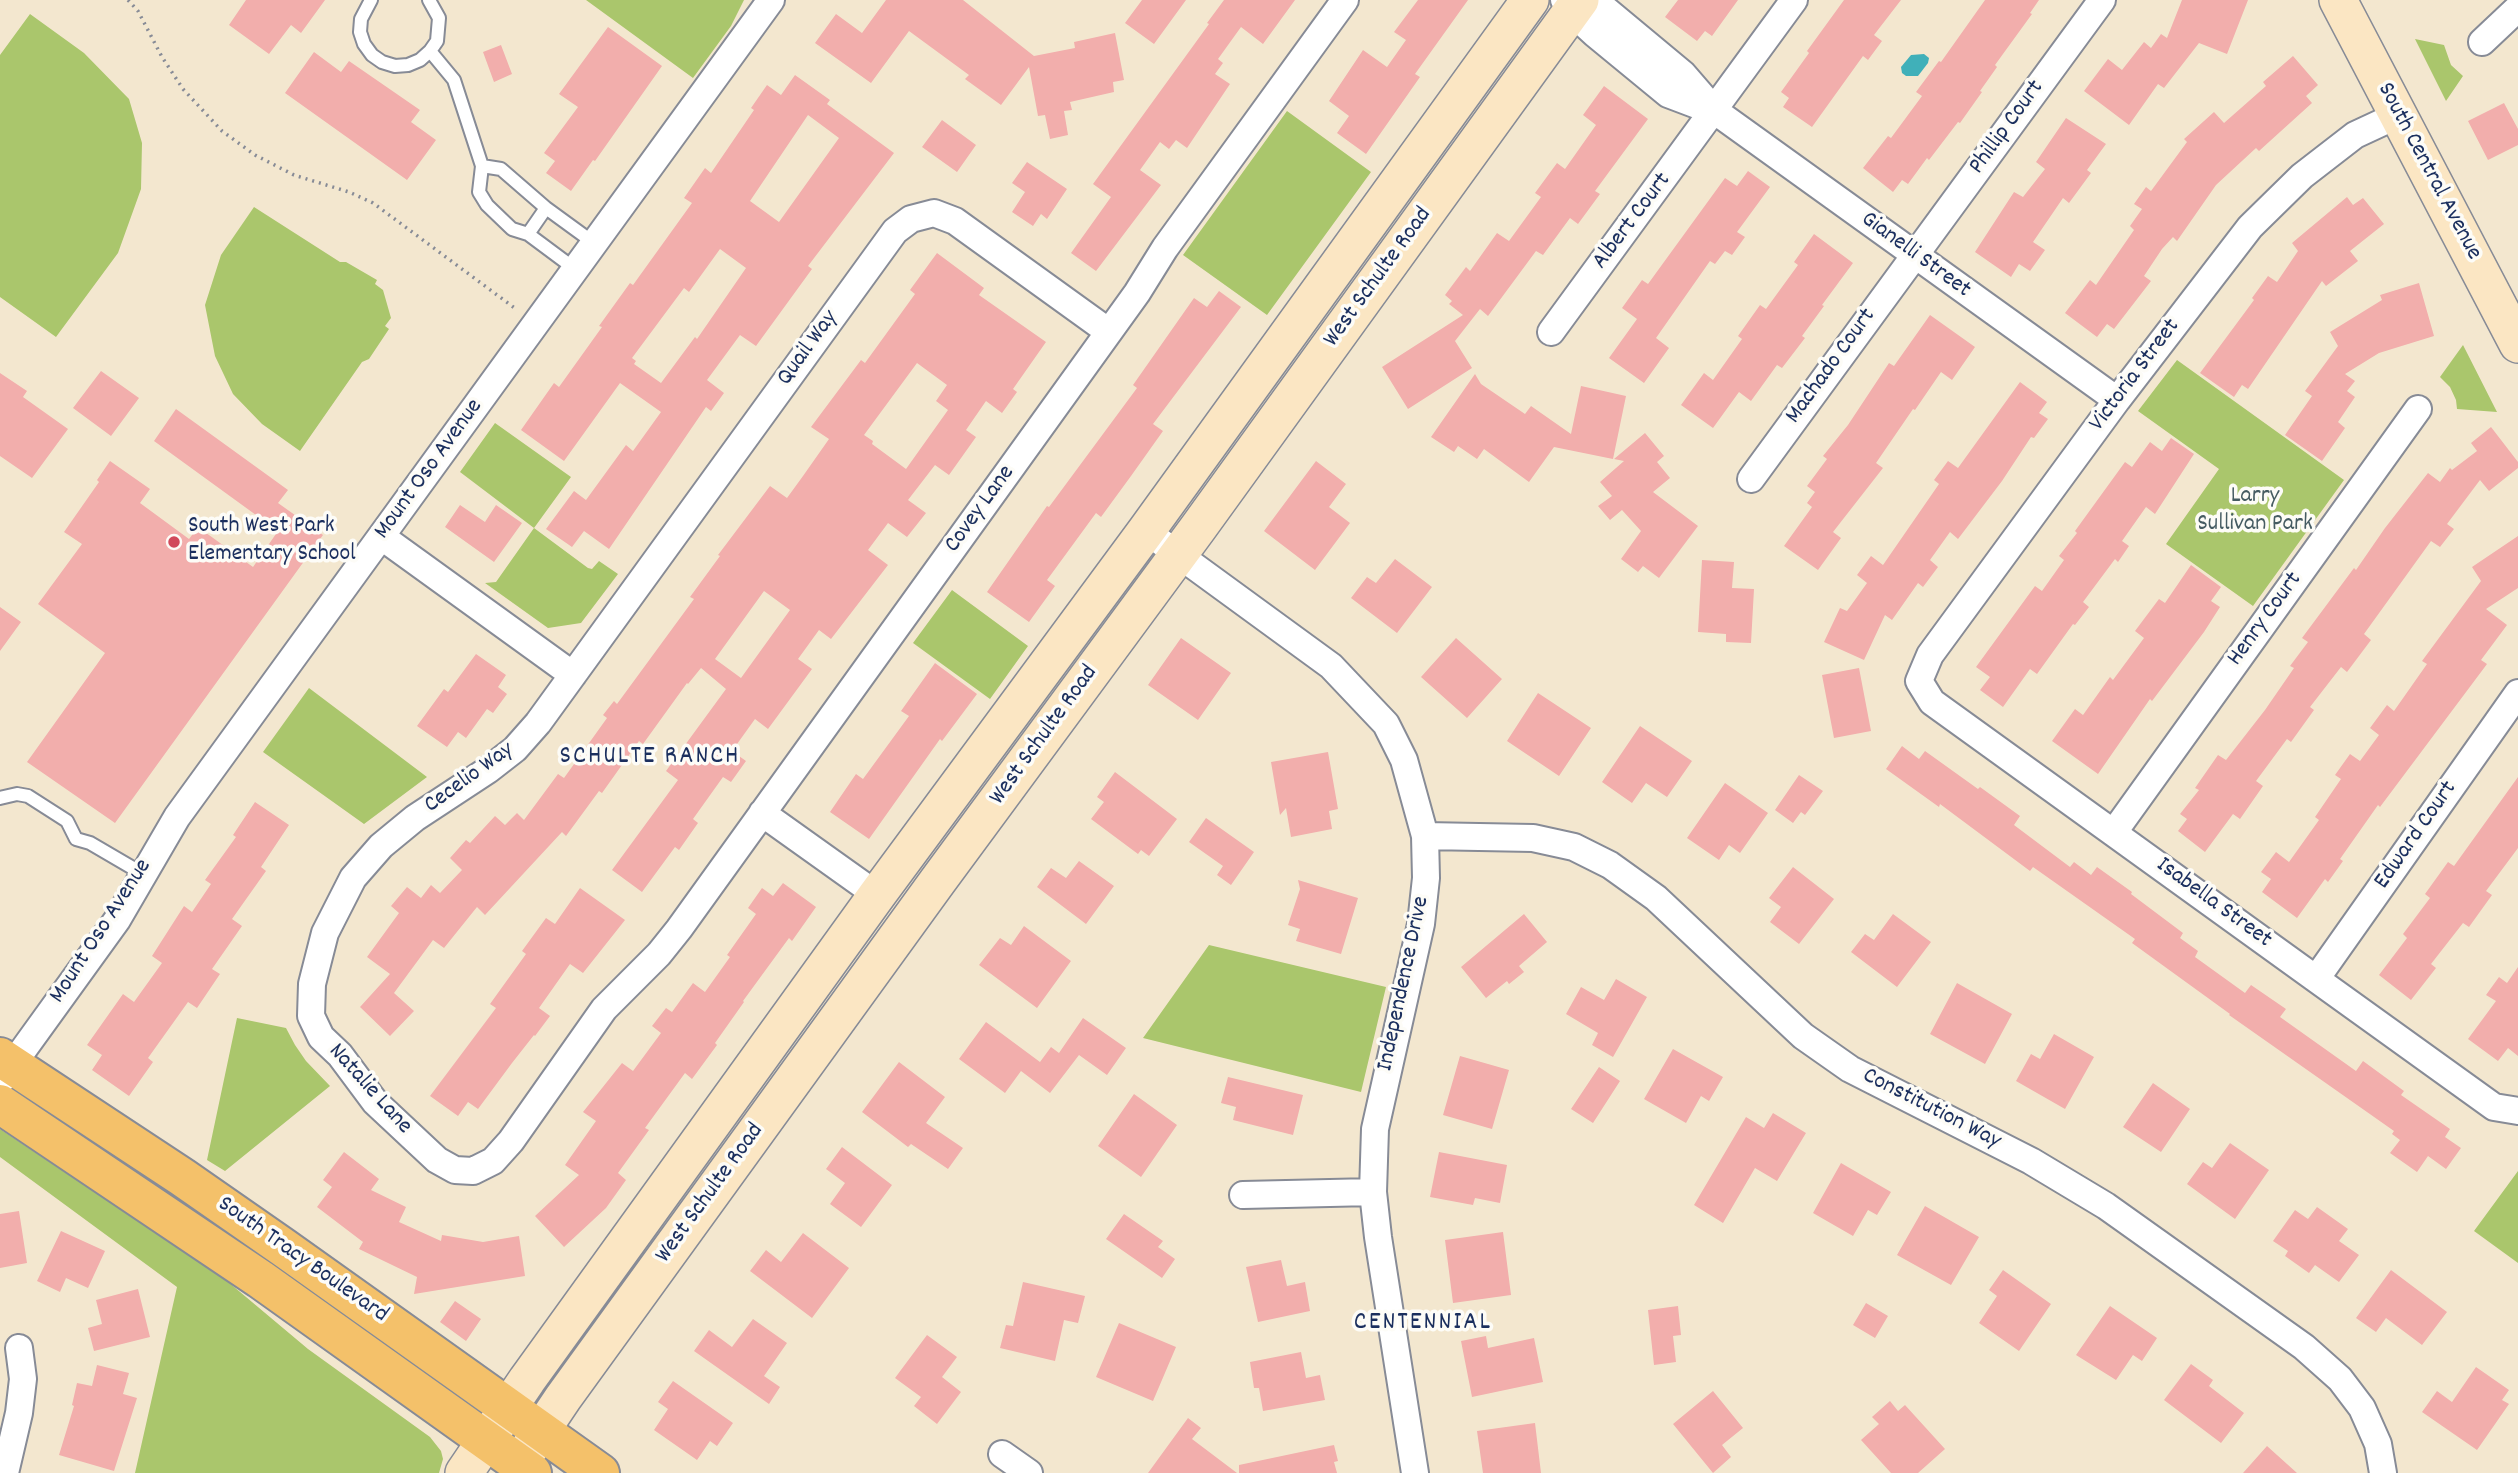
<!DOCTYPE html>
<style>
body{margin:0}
canvas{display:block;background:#f3e7cf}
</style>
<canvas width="2518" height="1473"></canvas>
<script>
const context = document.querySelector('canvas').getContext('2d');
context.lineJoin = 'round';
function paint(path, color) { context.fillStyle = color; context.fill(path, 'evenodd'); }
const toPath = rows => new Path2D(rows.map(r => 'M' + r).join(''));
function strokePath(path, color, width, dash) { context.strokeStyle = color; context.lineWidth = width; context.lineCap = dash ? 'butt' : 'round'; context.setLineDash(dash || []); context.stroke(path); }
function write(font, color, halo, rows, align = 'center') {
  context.font = font + ' Dekko,sans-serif'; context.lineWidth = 7; context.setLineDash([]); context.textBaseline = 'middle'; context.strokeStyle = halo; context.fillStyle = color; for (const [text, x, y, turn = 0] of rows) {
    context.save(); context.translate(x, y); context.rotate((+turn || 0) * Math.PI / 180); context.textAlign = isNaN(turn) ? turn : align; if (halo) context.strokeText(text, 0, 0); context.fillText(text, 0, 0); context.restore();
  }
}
const green = toPath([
 [586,0,744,0,731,26,693,78],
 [30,14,84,53,129,99,142,143,141,189,118,253,56,337,0,297,0,55],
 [2415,39,2444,45,2451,65,2463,76,2446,101],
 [1287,111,1371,172,1267,315,1183,255],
 [254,207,340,262,346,262,377,280,375,284,383,290,391,318,385,326,389,329,369,359,362,362,300,451,262,424,233,394,215,356,205,305,221,255],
 [2463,345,2497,412,2457,409,2456,400,2450,387,2440,377],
 [2177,360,2344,480,2253,606,2166,544,2219,469,2138,411],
 [495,423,571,477,534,528,588,568,592,569,599,561,618,574,581,623,548,628,485,583,496,582,534,528,460,472],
 [952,590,1028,646,990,699,913,643],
 [309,688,427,777,364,824,263,752],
 [1209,945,1386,987,1361,1092,1143,1038],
 [237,1018,286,1028,295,1045,306,1061,330,1086,225,1171,207,1160],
 [0,1129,221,1276,308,1349,430,1437,441,1451,443,1459,439,1473,135,1473,177,1287,0,1157],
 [2518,1171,2518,1263,2474,1231]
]);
const water = toPath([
 [1924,54,1929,58,1928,63,1918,76,1906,76,1902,73,1901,67,1911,55]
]);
const building = toPath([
 [246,0,325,0,301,33,291,25,269,54,229,25],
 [886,0,963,0,1034,56,1075,48,1074,42,1115,33,1124,80,1113,82,1114,92,1070,102,1072,110,1064,111,1068,135,1050,139,1045,115,1038,116,1029,67,1001,105,965,79,969,75,909,31,871,83,815,43,836,14,862,33],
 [1142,0,1186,0,1154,44,1125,23],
 [1224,0,1295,0,1263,44,1241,27,1218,59,1223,63,1215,74,1230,84,1187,148,1176,140,1169,149,1160,142,1140,170,1161,185,1096,271,1071,253,1111,197,1093,184,1209,24,1207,23],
 [1418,0,1468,0,1415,74,1420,77,1366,154,1337,133,1349,116,1329,101,1363,50,1387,67,1406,40,1394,32],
 [1678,0,1738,0,1712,36,1705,31,1697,41,1665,17],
 [1844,0,1901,0,1874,35,1882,41,1868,60,1863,56,1812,127,1783,107,1789,98,1781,92,1809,53,1807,51],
 [1985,0,2039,0,2030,13,2032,14,1995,65,1997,67,1980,91,1982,92,1960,123,1958,122,1929,160,1927,158,1908,184,1902,180,1893,192,1863,168,1888,136,1891,138,1922,96,1916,92,1939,61,1941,62],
 [2182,0,2248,0,2227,54,2199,43,2164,88,2158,84,2129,125,2084,91,2108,59,2122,70,2144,42,2151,48,2161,34,2167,38],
 [608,27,662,66,595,161,593,160,571,191,546,173,555,161,544,153,578,107,559,94],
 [501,45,512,74,494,82,483,52],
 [314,52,341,72,349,61,420,110,411,122,436,140,407,180,285,93],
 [2293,56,2318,85,2306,96,2312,103,2259,151,2256,148,2216,185,2177,241,2173,237,2162,249,2144,276,2151,281,2114,329,2107,324,2097,337,2065,313,2090,280,2096,285,2134,230,2130,226,2142,209,2134,204,2146,187,2151,191,2187,142,2184,139,2214,112,2224,123,2266,86,2263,82],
 [795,75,830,100,827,104,894,153,808,266,812,269,756,346,740,335,707,380,724,393,711,411,706,407,609,549,584,531,572,547,546,529,574,491,586,500,626,445,633,451,661,412,620,383,564,461,521,430,554,383,559,387,602,327,599,326,630,283,633,285,692,203,684,198,705,168,711,173,754,110,751,108,767,85,781,95],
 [808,115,839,138,779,222,750,201],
 [720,249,746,268,697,339,695,337,661,383,634,364,636,361,632,358,684,288,689,292],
 [1604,86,1648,119,1595,191,1600,194,1578,224,1570,218,1543,255,1536,251,1488,316,1480,309,1455,341,1472,368,1408,409,1382,367,1463,315,1449,304,1452,301,1445,295,1466,267,1470,271,1497,233,1509,241,1541,197,1535,193,1557,163,1565,169,1596,125,1583,115],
 [2504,103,2518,129,2518,145,2488,160,2468,121],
 [2066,118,2106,144,2087,170,2091,173,2069,203,2063,198,2033,242,2045,250,2030,271,2019,264,2011,277,1975,252,2014,192,2023,197,2045,169,2036,162],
 [942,120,976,145,957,172,922,147],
 [1027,162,1067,189,1047,219,1041,214,1033,226,1012,212,1025,192,1012,183],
 [1748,171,1770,187,1737,232,1745,237,1732,255,1725,251,1715,264,1710,261,1656,338,1669,348,1644,383,1609,358,1637,319,1622,308,1642,280,1648,284,1725,178,1737,186],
 [2347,197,2353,205,2363,198,2384,224,2350,251,2358,261,2326,286,2322,281,2248,389,2242,385,2234,397,2200,373,2254,300,2252,298,2268,276,2277,282,2298,251,2292,243],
 [1814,234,1853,263,1822,305,1824,306,1802,336,1805,338,1782,368,1777,365,1751,401,1739,392,1713,428,1681,405,1704,373,1713,380,1742,339,1738,336,1760,305,1766,309,1798,265,1794,262],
 [937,253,984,288,979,295,1046,342,1013,389,1017,392,1002,413,986,401,966,430,976,437,949,475,935,465,908,500,926,513,907,537,888,523,868,550,888,565,831,639,819,630,798,659,812,669,768,729,755,719,732,751,746,761,731,782,723,777,693,819,698,823,679,850,675,847,642,892,612,870,678,780,666,771,726,689,701,668,688,684,687,683,643,744,639,741,602,793,599,791,566,836,562,832,485,915,477,907,444,948,433,940,394,993,414,1011,390,1036,360,1007,390,974,367,957,399,913,391,906,407,887,421,898,431,885,440,893,462,870,450,858,466,840,470,843,495,816,505,825,517,813,524,820,558,774,564,778,607,718,603,715,614,701,617,704,694,599,690,597,720,556,718,555,770,486,787,498,803,476,829,439,811,427,861,360,865,363,915,294,910,290],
 [917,363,947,385,936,401,948,410,906,469,872,444,873,441,864,435],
 [764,591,790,610,741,678,715,659],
 [2419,283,2434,336,2379,353,2345,374,2355,381,2347,391,2355,397,2338,422,2345,428,2322,461,2285,435,2312,396,2305,391,2338,346,2330,332,2382,300,2380,295],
 [1219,291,1241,307,1153,424,1163,431,1131,476,1101,517,1096,513,1047,580,1055,586,1029,622,987,592,1047,506,1049,507,1137,388,1133,385,1194,298,1207,307],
 [1930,315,1975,347,1952,380,1941,372,1915,410,1913,409,1876,463,1883,468,1833,532,1841,538,1818,570,1784,546,1812,507,1807,503,1815,492,1807,486,1827,459,1823,456,1848,425,1889,363,1894,366],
 [101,371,139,398,111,436,73,408],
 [0,373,27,391,23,397,68,429,32,478,0,456],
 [1475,374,1481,384,1525,414,1531,406,1571,434,1581,386,1626,396,1613,459,1554,447,1529,482,1484,449,1477,459,1458,446,1454,452,1431,437],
 [2020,382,2047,402,2039,413,2048,419,2034,438,2031,437,2002,481,1958,539,1950,532,1930,560,1938,567,1923,587,1918,583,1892,620,1885,615,1864,660,1824,642,1840,608,1847,611,1867,583,1857,575,1871,556,1883,565,1939,484,1934,480,1948,461,1958,468],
 [176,409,288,490,278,503,323,535,115,823,27,762,105,653,38,604,82,544,64,532,99,482,97,480,110,461,150,489,140,503,189,539,198,527,253,567,278,531,154,441],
 [2491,427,2518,462,2518,468,2489,491,2480,480,2447,524,2454,529,2440,547,2431,541,2364,634,2371,640,2347,672,2341,667,2310,707,2314,710,2291,742,2287,739,2256,781,2263,786,2240,819,2233,814,2205,852,2178,831,2187,819,2180,814,2199,790,2195,788,2218,755,2226,760,2265,710,2294,668,2290,666,2308,642,2302,638,2354,568,2356,570,2385,528,2428,473,2440,482,2450,468,2452,470,2477,451,2471,443],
 [1645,433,1664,456,1657,462,1670,478,1653,492,1698,526,1659,578,1643,566,1638,572,1621,559,1641,531,1622,510,1610,520,1598,506,1612,496,1600,482,1624,461,1614,459],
 [2171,438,2194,454,2155,514,2146,507,2122,541,2129,546,2118,562,2115,559,2083,602,2089,607,2075,625,2073,624,2037,674,2030,669,2003,707,1980,690,1990,677,1976,667,2035,586,2042,591,2064,560,2059,556,2077,533,2075,531,2125,462,2132,467,2150,442,2162,451],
 [1316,461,1346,484,1329,507,1350,523,1315,570,1264,531],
 [460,505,485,522,496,505,522,523,494,562,445,527],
 [2518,536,2518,588,2486,609,2507,625,2481,660,2487,664,2380,807,2378,805,2340,859,2343,861,2328,882,2325,879,2297,918,2262,892,2271,879,2261,872,2276,852,2289,862,2319,820,2315,817,2341,779,2335,775,2350,754,2360,761,2379,735,2370,728,2387,705,2394,711,2427,664,2422,661,2481,581,2472,567],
 [1395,559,1432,587,1397,633,1351,598,1367,577,1376,583],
 [1702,560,1734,562,1732,588,1754,589,1751,643,1726,642,1726,634,1698,632],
 [2191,565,2221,587,2211,601,2220,607,2204,632,2152,701,2150,699,2098,774,2052,741,2075,709,2083,715,2110,677,2113,680,2144,638,2135,631,2159,599,2165,603],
 [0,607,21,622,0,651],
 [1181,638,1231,673,1198,720,1148,685],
 [1456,638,1502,679,1467,718,1421,677],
 [476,654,506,675,498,687,507,694,493,713,487,709,466,738,458,732,447,747,417,726,444,689,448,692],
 [935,663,977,694,942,741,940,739,869,839,830,812,856,774,863,779,909,716,901,711],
 [1859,668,1871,731,1834,738,1822,675],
 [1538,693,1591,728,1559,776,1507,741],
 [1640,726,1692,761,1667,797,1646,783,1632,803,1602,782],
 [1902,746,1919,759,1925,751,1978,789,1980,787,2020,816,2014,825,2070,867,2074,862,2091,875,2097,867,2132,892,2131,894,2183,933,2180,938,2198,951,2195,957,2245,993,2251,985,2286,1009,2280,1017,2356,1071,2363,1061,2404,1091,2401,1095,2450,1129,2445,1137,2461,1148,2446,1169,2428,1156,2417,1172,2390,1153,2400,1140,2392,1134,2394,1131,2229,1015,2230,1014,2132,943,2135,939,2033,867,2030,871,1940,804,1939,807,1886,769],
 [1328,752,1338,809,1329,811,1332,829,1291,837,1286,808,1280,815,1271,762],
 [1115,772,1177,819,1149,856,1141,850,1138,854,1091,819,1104,802,1097,797],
 [1799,775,1823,791,1805,815,1801,812,1793,823,1775,810],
 [2518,777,2518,848,2486,891,2492,895,2469,927,2463,923,2431,964,2436,968,2411,1000,2379,975,2407,938,2403,934,2430,898,2425,894,2448,862,2454,866],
 [1725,783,1768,813,1740,853,1729,845,1719,860,1687,838],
 [255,802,289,825,261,867,266,871,232,919,242,926,212,969,220,974,197,1008,188,1002,148,1058,153,1062,129,1096,92,1070,102,1055,87,1045,123,994,134,1002,162,963,152,956,184,906,192,912,211,884,205,880,236,837,233,835],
 [1206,818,1254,852,1231,885,1217,875,1223,866,1189,842],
 [1079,861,1114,886,1086,924,1037,887,1051,868,1066,878],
 [1793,867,1834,899,1799,944,1770,922,1781,907,1769,898],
 [1298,880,1358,898,1341,954,1296,941,1300,929,1288,925,1300,889],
 [783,883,816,907,792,941,789,938,743,1001,744,1002,715,1043,717,1045,692,1079,685,1073,645,1128,649,1130,618,1173,626,1180,606,1208,564,1247,535,1216,579,1175,565,1165,596,1121,583,1112,622,1063,633,1071,661,1033,652,1026,666,1008,672,1012,693,983,705,992,730,957,727,955,756,914,748,908,762,888,773,896],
 [580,888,625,920,583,973,570,964,539,1008,550,1016,535,1036,534,1035,512,1063,478,1109,468,1102,458,1116,430,1096,496,1008,490,1004,526,954,522,951,546,918,555,924],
 [1524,914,1547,942,1519,966,1524,972,1509,984,1507,981,1486,998,1461,967],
 [1893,914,1931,942,1897,987,1851,952,1865,934,1874,940],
 [1024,926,1071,961,1037,1008,979,965,1000,938,1011,945],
 [2518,967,2518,1056,2508,1048,2498,1061,2468,1039,2496,1001,2486,995,2499,977,2507,983],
 [1616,979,1647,997,1613,1057,1592,1045,1598,1033,1566,1014,1581,987,1604,1000],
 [1957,983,2012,1014,1985,1064,1930,1034],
 [1083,1018,1126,1048,1107,1075,1079,1055,1050,1093,1021,1071,1005,1093,959,1059,986,1022,1040,1062,1051,1047,1059,1053],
 [2054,1034,2094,1057,2065,1109,2016,1081,2031,1054,2040,1059],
 [1673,1049,1723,1077,1709,1101,1701,1096,1686,1123,1644,1099],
 [1460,1056,1509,1070,1492,1129,1443,1115],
 [899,1062,945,1097,926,1123,963,1148,948,1169,911,1144,908,1147,862,1112],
 [1599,1067,1620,1081,1593,1123,1571,1109],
 [1228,1077,1303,1095,1293,1135,1233,1120,1236,1107,1221,1103],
 [2153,1083,2190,1109,2161,1152,2123,1127],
 [1134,1094,1177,1125,1141,1177,1098,1146],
 [1773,1113,1806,1133,1777,1181,1755,1168,1723,1223,1694,1205,1746,1117,1764,1128],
 [2230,1143,2269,1170,2235,1219,2187,1184,2203,1162,2212,1168],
 [842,1147,892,1185,861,1227,830,1204,845,1183,826,1169],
 [344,1152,379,1179,371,1190,406,1207,399,1222,441,1241,442,1235,483,1242,519,1236,525,1276,414,1294,417,1277,359,1249,363,1242,317,1207,332,1187,323,1180],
 [1439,1152,1507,1165,1500,1203,1475,1198,1473,1205,1430,1197],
 [1841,1163,1891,1192,1877,1215,1868,1210,1853,1236,1813,1213],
 [1925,1206,1979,1237,1951,1285,1897,1255],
 [2317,1207,2348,1229,2339,1241,2359,1255,2339,1282,2315,1265,2309,1273,2285,1256,2288,1251,2273,1241,2295,1210,2308,1219],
 [19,1211,27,1263,0,1268,0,1214],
 [1124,1214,1163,1241,1158,1247,1175,1259,1162,1278,1106,1239],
 [61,1231,105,1251,88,1288,66,1278,60,1292,37,1281],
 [1503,1232,1511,1295,1453,1303,1445,1240],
 [803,1233,849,1268,812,1318,750,1271,766,1250,781,1262],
 [1281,1260,1287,1286,1305,1282,1310,1311,1258,1322,1246,1267],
 [2003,1270,2051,1304,2019,1351,1979,1323,1997,1296,1989,1290],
 [2391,1270,2447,1312,2422,1345,2386,1318,2376,1332,2356,1318],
 [1023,1282,1085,1296,1078,1323,1064,1320,1055,1361,1000,1348,1006,1325,1013,1326],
 [138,1289,150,1337,94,1351,88,1328,102,1324,96,1300],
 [455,1301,481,1319,466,1341,440,1322],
 [1866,1303,1888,1316,1875,1338,1853,1325],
 [1678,1306,1681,1335,1673,1336,1676,1362,1654,1365,1648,1310],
 [2110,1306,2157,1338,2142,1361,2133,1355,2116,1380,2076,1355],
 [753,1319,787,1343,764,1376,780,1387,769,1404,694,1351,709,1330,732,1347],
 [1119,1323,1176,1347,1153,1401,1096,1377],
 [927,1335,957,1357,942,1377,961,1392,937,1424,914,1406,921,1397,895,1378],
 [1486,1336,1488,1348,1534,1338,1543,1382,1472,1397,1461,1341],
 [1301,1352,1306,1378,1320,1375,1325,1400,1263,1411,1259,1388,1254,1388,1250,1362],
 [2191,1364,2213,1380,2209,1386,2244,1413,2221,1443,2164,1400],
 [97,1365,129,1373,123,1394,137,1398,114,1471,59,1455,74,1406,72,1405,77,1383,92,1386],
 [2476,1367,2509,1390,2502,1400,2509,1404,2477,1450,2422,1412,2437,1391,2452,1402],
 [673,1381,733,1423,717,1446,710,1441,697,1460,654,1430,668,1409,658,1402],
 [1713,1391,1743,1428,1722,1445,1731,1457,1713,1473,1673,1424],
 [1890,1401,1898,1411,1905,1405,1945,1449,1918,1473,1891,1473,1861,1440,1879,1424,1872,1417],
 [1188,1418,1201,1428,1192,1439,1237,1473,1148,1473],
 [1535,1423,1541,1473,1483,1473,1477,1431],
 [1334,1445,1338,1461,1334,1462,1337,1473,1239,1473,1239,1465],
 [2267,1446,2297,1473,2243,1473]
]);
const path = toPath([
 [128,0,138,11,162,57,183,89,222,131,255,155,294,175,349,192,373,203,516,309]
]);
const lane = toPath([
 [371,0,361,19,360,32,364,44,372,55,382,62,395,66,408,65,420,60,430,51,437,41,439,18,429,0],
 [430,51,454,80,482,166,479,192,487,205,512,229,528,234,575,269],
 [482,166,501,169,546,208,594,243],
 [528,234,546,208],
 [0,798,17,794,28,796,67,821,76,839,90,843,143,874]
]);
const street = toPath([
 [1564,0,1571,12,1595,34,1668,94,1713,111],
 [1594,0,1683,74,1715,111,2117,400],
 [2482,42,2518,8],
 [2398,115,2355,135,2302,176,2250,227,2117,400,1930,655,1919,681,1932,702,2316,979,2494,1107,2518,1111],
 [1109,332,955,221,934,213,911,219,895,231,538,723,515,749,488,770,415,818,381,846,353,878,325,933,312,984,311,1016,321,1037,340,1055,375,1102,437,1160,455,1170,473,1171,493,1161,511,1141,604,1009,659,954,679,929,1137,293,1165,248,1345,0],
 [1551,332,1794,0],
 [1751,479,2102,0],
 [1146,531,1331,666,1386,724,1404,760,1425,836,1426,878,1421,924,1375,1129,1373,1192,1378,1237,1415,1473],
 [382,537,573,675],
 [762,813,877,895],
 [2114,832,2418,409],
 [1425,836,1533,838,1574,847,1610,865,1656,898,1803,1036,1850,1069,2031,1161,2106,1206,2304,1347,2340,1379,2362,1408,2378,1444,2383,1473],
 [2316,979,2518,693],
 [0,1082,117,920,177,817,771,0],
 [1243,1195,1373,1192],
 [1002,1454,1029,1473],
 [5,1473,19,1413,23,1379,19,1348]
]);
const secondary = toPath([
 [2338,0,2518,344],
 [524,1456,563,1398,937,882,1198,528,1580,0],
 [464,1473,527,1380,877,895,1146,531,1530,0]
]);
const primary = toPath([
 [0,1057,182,1177,284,1248,600,1473],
 [0,1104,260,1279,532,1473]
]);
const markers = [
 [174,542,7,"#d1495b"]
];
const streetNames = [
 ["Phillip Court",2008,128,-54],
 ["South Central Avenue",2428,172,62],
 ["Albert Court",1633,222,-53],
 ["Gianelli Street",1915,256,36],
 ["West Schulte Road",1379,278,-54],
 ["Quail Way",809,349,-54],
 ["Machado Court",1832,367,-54],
 ["Victoria Street",2136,376,-53],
 ["Mount Oso Avenue",430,470,-54],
 ["Covey Lane",981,510,-54],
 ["Henry Court",2266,620,-54],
 ["West Schulte Road",1045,736,-54],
 ["Cecelio Way",470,779,-36],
 ["Edward Court",2417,836,-55],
 ["Isabella Street",2213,904,36],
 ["Mount Oso Avenue",102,932,-57],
 ["Independence Drive",1405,984,-78],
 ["Natalie Lane",369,1090,48],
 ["Constitution Way",1931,1110,27],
 ["West Schulte Road",711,1194,-54],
 ["South Tracy Boulevard",302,1261,35]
];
const parkNames = [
 ["Larry",2255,498],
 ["Sullivan Park",2255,526]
];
const poiNames = [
 ["South West Park",188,528],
 ["Elementary School",188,556]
];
const neighbourhoodNames = [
 ["SCHULTE RANCH",650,758],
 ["CENTENNIAL",1423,1324]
];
paint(green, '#aac66c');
paint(water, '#40b0b9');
paint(building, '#f2aeac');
strokePath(lane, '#878b96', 16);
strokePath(street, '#878b96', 30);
strokePath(secondary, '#878b96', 40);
strokePath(primary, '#878b96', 42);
strokePath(path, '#878b96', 3.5, [2, 5]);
strokePath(lane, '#fff', 12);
strokePath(street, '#fff', 26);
strokePath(secondary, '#fbe6c3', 37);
strokePath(primary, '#f4c16a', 38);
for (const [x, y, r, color] of markers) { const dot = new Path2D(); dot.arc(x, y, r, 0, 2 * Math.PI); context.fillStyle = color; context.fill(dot); strokePath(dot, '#fdfcf7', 2.5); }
write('24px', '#1b2f5e', '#fdfcf7', streetNames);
write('24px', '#465c62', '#fdfcf7', parkNames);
write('24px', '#1b2f5e', '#fdfcf7', poiNames, 'left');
context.letterSpacing = '2px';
write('26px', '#1b2f5e', '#fdfcf7', neighbourhoodNames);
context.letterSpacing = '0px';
</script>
